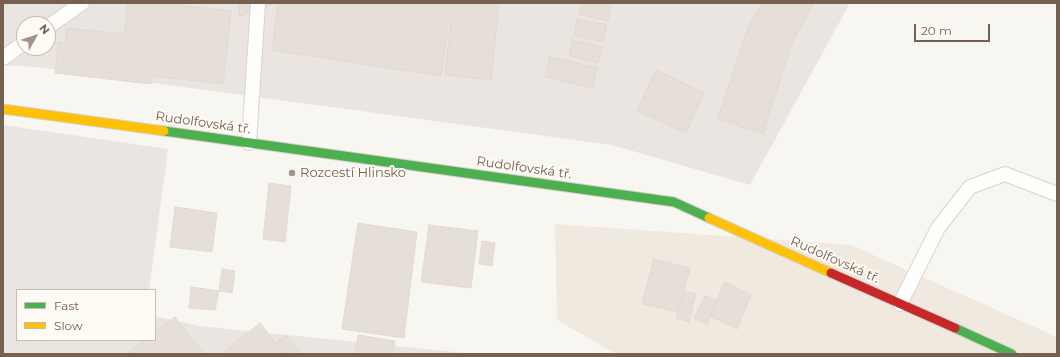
<!DOCTYPE html>
<meta charset="utf-8">
<style>
body{margin:0}
#map{position:relative;width:1060px;height:357px;overflow:hidden;background:#f8f6f1;font-family:Montserrat,sans-serif}
canvas{display:block}
.frame{position:absolute;inset:0;border:4px solid #756052;pointer-events:none}
.legend{position:absolute;left:16px;top:289px;width:140px;height:52px;box-sizing:border-box;background:#fefaf4;border:1px solid #c7bcb3;margin:0;padding:5px 7px;list-style:none;font-size:12px;color:#756052}
.legend li{display:flex;align-items:center;gap:8px;height:20px}
.legend b{width:20px;border:1px solid #c7bcb3}
.north{position:absolute;left:16px;top:16px;width:40px;height:40px;box-sizing:border-box;background:#fefaf4;border:1px solid #c7bcb3;border-radius:50%;rotate:51deg;font-size:11px;font-weight:700;line-height:16px;text-align:center;color:#756052}
.north::after{content:'';display:block;margin:auto;width:14px;height:18px;background:#a3948a;clip-path:polygon(50% 0,100% 100%,50% 72%,0 100%)}
.scale{position:absolute;left:914px;top:24px;width:76px;height:18px;box-sizing:border-box;border:2px solid #756052;border-top:0;padding-left:5px;font-size:12px;line-height:14px;white-space:nowrap;color:#756052;-webkit-text-stroke:3px #fefaf4;paint-order:stroke}
</style>
<div id="map">
<canvas width="1060" height="357"></canvas>
<div class="frame"></div>
<ul class="legend">
<li><b style="height:5px;background:#4caf50"></b>Fast</li>
<li><b style="height:5px;background:#ffc107"></b>Slow</li>
</ul>
<div class="north">N</div>
<div class="scale">20 m</div>
</div>
<script>
const context = document.querySelector('canvas').getContext('2d');
context.lineJoin = 'round';
function paint(path, color) { context.fillStyle = color; context.fill(path, 'evenodd'); }
const toPath = rows => new Path2D(rows.map(r => 'M' + r).join(''));
function strokePath(path, color, width, dash) { context.strokeStyle = color; context.lineWidth = width; context.lineCap = dash ? 'butt' : 'round'; context.setLineDash(dash || []); context.stroke(path); }
function write(font, color, halo, rows, align = 'center') {
  context.font = font + ' Montserrat,sans-serif'; context.lineWidth = 4; context.setLineDash([]); context.textBaseline = 'middle'; context.strokeStyle = halo; context.fillStyle = color; for (const [text, x, y, turn = 0] of rows) {
    context.save(); context.translate(x, y); context.rotate((+turn || 0) * Math.PI / 180); context.textAlign = isNaN(turn) ? turn : align; if (halo) context.strokeText(text, 0, 0); context.fillText(text, 0, 0); context.restore();
  }
}
const residential = toPath([
 [555,224,851,245,1057,337,1057,354,616,354,557,320]
]);
const industrial = toPath([
 [3,3,850,3,750,185,612,145,35,67,3,65],
 [24,24,48,24,48,48,24,48],
 [3,125,168,149,149,290,17,290,17,340,155,340,155,316,199,326,475,354,3,354]
]);
const building = toPath([
 [128,3,160,3,231,11,223,84,152,76,151,84,55,73,58,42,65,43,67,28,124,34,128,3],
 [239,3,276,3,239,16,239,3],
 [278,3,451,3,441,76,272,50,278,3],
 [453,3,499,3,491,80,445,75,453,3],
 [581,3,612,3,608,21,579,14,581,3],
 [762,3,814,3,792,43,763,134,718,119,748,28,762,3],
 [577,19,607,25,603,42,574,35,577,19],
 [572,40,602,47,598,63,569,56,572,40],
 [550,57,597,68,592,88,545,77,550,57],
 [656,70,704,93,686,133,637,111,656,70],
 [269,183,291,186,285,242,263,239,269,183],
 [175,207,217,213,212,252,170,247,175,207],
 [358,223,417,232,404,338,342,329,358,223],
 [429,225,478,231,471,288,421,282,429,225],
 [482,241,495,243,492,266,479,264,482,241],
 [654,259,690,268,678,312,642,304,654,259],
 [222,269,235,271,232,293,219,291,222,269],
 [725,282,751,295,737,329,710,316,725,282],
 [191,287,219,291,215,310,189,308,191,287],
 [685,292,696,294,689,322,676,318,685,292],
 [705,296,717,301,707,324,694,318,705,296],
 [175,317,204,354,127,354,145,340,155,340,155,332,175,317],
 [260,323,285,354,221,354,260,323],
 [286,335,301,354,285,354,276,343,286,335],
 [358,335,395,341,393,354,355,354,358,335]
]);
const lane = toPath([
 [48,27,82,3],
 [3,58,24,43],
 [249,143,258,3],
 [900,304,938,228,970,187,1005,174,1057,194]
]);
const fast = toPath([
 [164,131,674,202,709,218],
 [955,328,1012,354]
]);
const slow = toPath([
 [3,109,164,131],
 [709,218,831,273]
]);
const jam = toPath([
 [831,273,955,328]
]);
const markers = [
 [292,173,4,"#a3948a"]
];
const streetNames = [
 ["Rudolfovská tř.",203,123,8],
 ["Rudolfovská tř.",524,168,8],
 ["Rudolfovská tř.",835,260,24]
];
const poiNames = [
 ["Rozcestí Hlinsko",300,173]
];
paint(residential, '#f0e9e0');
paint(industrial, '#eae5e0');
paint(building, '#e5dfd8');
strokePath(building, '#e1dad3', 1);
strokePath(lane, '#d8d3cf', 16);
strokePath(fast, '#d6d2cb', 11);
strokePath(slow, '#d6d2cb', 11);
strokePath(jam, '#d6d2cb', 11);
strokePath(lane, '#fefefd', 14);
strokePath(fast, '#4caf50', 9);
strokePath(slow, '#ffc107', 9);
strokePath(jam, '#c62828', 9);
for (const [x, y, r, color] of markers) { const dot = new Path2D(); dot.arc(x, y, r, 0, 2 * Math.PI); context.fillStyle = color; context.fill(dot); strokePath(dot, '#fefaf4', 1.5); }
write('13px', '#756052', '#fefaf4', streetNames);
write('13px', '#756052', '#fefaf4', poiNames, 'left');
</script>
